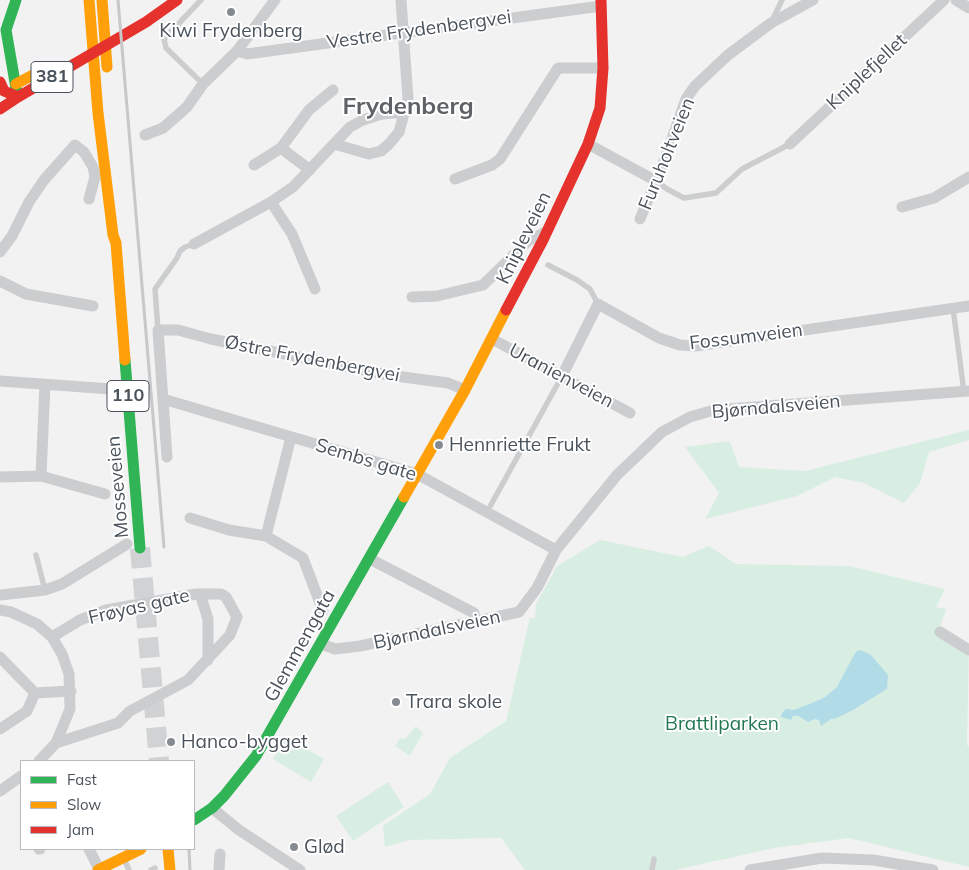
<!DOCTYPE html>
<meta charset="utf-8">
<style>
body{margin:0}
#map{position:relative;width:969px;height:870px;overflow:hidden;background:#f2f2f2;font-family:Mulish,sans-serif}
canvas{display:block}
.legend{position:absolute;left:20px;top:760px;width:175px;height:90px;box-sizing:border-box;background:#fff;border:1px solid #b7babe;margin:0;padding:6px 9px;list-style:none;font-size:15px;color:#4a535c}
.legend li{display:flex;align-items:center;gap:10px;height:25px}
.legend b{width:25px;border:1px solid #b7babe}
</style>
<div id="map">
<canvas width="969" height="870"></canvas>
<ul class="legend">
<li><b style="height:6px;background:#30b455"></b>Fast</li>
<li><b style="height:6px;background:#ff9f0a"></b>Slow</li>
<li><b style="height:6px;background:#e5322d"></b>Jam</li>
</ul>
</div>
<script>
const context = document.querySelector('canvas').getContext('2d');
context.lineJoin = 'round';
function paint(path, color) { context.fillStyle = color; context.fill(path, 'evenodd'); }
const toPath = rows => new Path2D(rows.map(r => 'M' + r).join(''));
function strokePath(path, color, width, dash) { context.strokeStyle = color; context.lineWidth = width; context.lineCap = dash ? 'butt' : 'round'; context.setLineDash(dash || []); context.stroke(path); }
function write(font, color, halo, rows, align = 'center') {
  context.font = font + ' Mulish,sans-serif'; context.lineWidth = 4; context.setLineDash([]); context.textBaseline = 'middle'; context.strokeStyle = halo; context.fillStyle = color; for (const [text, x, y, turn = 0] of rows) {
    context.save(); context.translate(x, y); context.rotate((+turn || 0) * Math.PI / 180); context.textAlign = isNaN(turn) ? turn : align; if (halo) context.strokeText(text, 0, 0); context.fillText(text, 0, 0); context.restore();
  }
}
const green = toPath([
 [969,430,969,440,929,452,920,483,904,503,864,483,835,477,797,496,705,519,719,493,685,447,730,441,739,467,805,471],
 [600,540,683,557,709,546,736,564,849,566,945,589,936,607,946,609,940,627,969,645,967,745,969,747,969,867,849,838,774,848,675,870,525,870,501,838,409,840,385,847,383,826,430,794,450,758,506,721,530,617,535,619,536,604,557,566],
 [416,726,423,733,410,756,395,746,400,738,405,739],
 [286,737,324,759,311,782,273,759],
 [388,782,404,807,353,841,336,816]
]);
const water = toPath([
 [861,650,871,655,888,675,887,689,853,710,837,718,831,719,821,726,819,720,815,719,808,722,799,716,793,716,791,720,781,717,782,713,786,709,794,710,812,703,825,697,837,687,854,655,857,651]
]);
const highwayTunnel = toPath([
 [140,548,159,761]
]);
const lane = toPath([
 [201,0,164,39,166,48,203,84],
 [772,21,782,0],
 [656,181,667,189,684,198,716,193,742,169,790,144],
 [548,265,577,280,590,289,598,304],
 [953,308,964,392],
 [158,330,155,289,177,258,180,251,185,247,194,244],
 [487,512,562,376],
 [36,555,45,590],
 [124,859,129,870],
 [151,870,155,868],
 [652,870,654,859]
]);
const street = toPath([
 [956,0,969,8],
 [237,51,247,54,601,6],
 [145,135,163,128,187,107,203,84,237,51,275,0],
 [334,144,369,154,381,151,389,144,399,132,408,99,401,0],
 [588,144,656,181],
 [790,144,944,0],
 [281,148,310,170],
 [254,165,281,148,309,110,333,90],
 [455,179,492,165,500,159,558,68,603,68],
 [271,202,292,234,315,289],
 [902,207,934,198,969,177],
 [640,219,663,164,686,99,695,86,728,55,771,23,813,0],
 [194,244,271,202,293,187,350,127,363,120,382,114,406,112],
 [0,252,12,236,29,202,44,180,75,145,84,152,93,167,95,177,89,199],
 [0,281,26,294,93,306],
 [412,297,437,296,483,285,528,241,547,231],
 [492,339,630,413],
 [562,376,598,304,659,338,680,345,696,346,969,306],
 [0,381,111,389],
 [163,399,417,474,556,550],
 [291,437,266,536,303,558,323,611],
 [167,457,158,330,178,330,211,339,388,375,448,383,465,390],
 [41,476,45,384],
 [0,477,41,476,105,494],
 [190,518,229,530,266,536],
 [370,559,474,613,475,621],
 [200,594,208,619,208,660],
 [0,595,45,590,62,584,127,544],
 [0,610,11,612,37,624,52,637,62,654,69,674,70,709,56,743,39,761],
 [940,632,969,650],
 [52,637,80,620,106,610,196,594,221,594,226,597,237,617,230,635,188,680,130,711,118,723,56,743],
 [321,644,335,649,360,646,519,612,537,588,556,550,617,475,662,432,690,417,714,410,969,391],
 [0,657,35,693,71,691],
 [0,729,27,711,35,693],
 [0,791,21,776],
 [212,808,239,830,300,870],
 [39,849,40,849],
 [89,849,99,869],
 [219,870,220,854],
 [750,870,822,858,873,860,933,870]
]);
const fast = toPath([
 [16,0,6,30,17,94],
 [125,360,140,548],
 [194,820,212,808,224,796,256,756,404,497]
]);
const slow = toPath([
 [89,0,98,113,113,235,116,243,125,360],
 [102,0,107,67],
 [16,84,42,70],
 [404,497,465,390,506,310],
 [168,849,170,870],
 [98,870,141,849]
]);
const jam = toPath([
 [0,82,4,91,18,97],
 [18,97,146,22,177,0],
 [0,109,18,97],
 [506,310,543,240,588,144,600,108,603,68,601,0]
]);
const rail = toPath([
 [118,0,164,547],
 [189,849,190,870]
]);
const markers = [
 [231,12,5,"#858b90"],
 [439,445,5,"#858b90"],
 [396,702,5,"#858b90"],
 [171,742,5,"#858b90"],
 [294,847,5,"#858b90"]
];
const shields = [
 [52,77,42],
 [128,396,42]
];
const shieldNames = [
 ["381",52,77],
 ["110",128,396]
];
const streetNames = [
 ["Vestre Frydenbergvei",419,30,-8],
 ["Kniplefjellet",867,72,-43],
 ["Furuholtveien",667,154,-68],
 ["Knipleveien",524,238,-64],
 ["Fossumveien",746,337,-7],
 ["Østre Frydenbergvei",312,359,11],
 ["Uranienveien",561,376,28],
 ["Bjørndalsveien",776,407,-5],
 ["Sembs gate",366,460,17],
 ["Mosseveien",118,487,-95],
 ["Frøyas gate",139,607,-13],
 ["Bjørndalsveien",437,630,-12],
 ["Glemmengata",300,646,-61]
];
const poiNames = [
 ["Kiwi Frydenberg",231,31,"center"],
 ["Hennriette Frukt",449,445],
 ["Trara skole",406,702],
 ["Hanco-bygget",181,742],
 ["Glød",304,847]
];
const parkNames = [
 ["Brattliparken",722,724]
];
const districtNames = [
 ["Frydenberg",408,107]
];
paint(green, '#d9eee2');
paint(water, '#b2dbe8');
strokePath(highwayTunnel, '#d0d2d4', 20, [20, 10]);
strokePath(lane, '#cccdcf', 5.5);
strokePath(street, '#cccdcf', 11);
strokePath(fast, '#30b455', 11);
strokePath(slow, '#ff9f0a', 11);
strokePath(jam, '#e5322d', 11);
strokePath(rail, '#c7c8c9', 3);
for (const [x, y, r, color] of markers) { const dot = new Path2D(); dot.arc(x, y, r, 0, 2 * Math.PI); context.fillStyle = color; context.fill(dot); strokePath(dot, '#fff', 2); }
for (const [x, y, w] of shields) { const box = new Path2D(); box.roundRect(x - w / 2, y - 15.5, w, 31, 4); context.fillStyle = '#fff'; context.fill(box); strokePath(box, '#4a535c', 1); }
write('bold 18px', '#4a535c', null, shieldNames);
write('19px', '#4a535c', '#fff', streetNames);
write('19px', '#4a535c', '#fff', poiNames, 'left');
write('19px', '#21774f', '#fff', parkNames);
write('bold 24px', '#5e6165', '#fff', districtNames);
</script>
